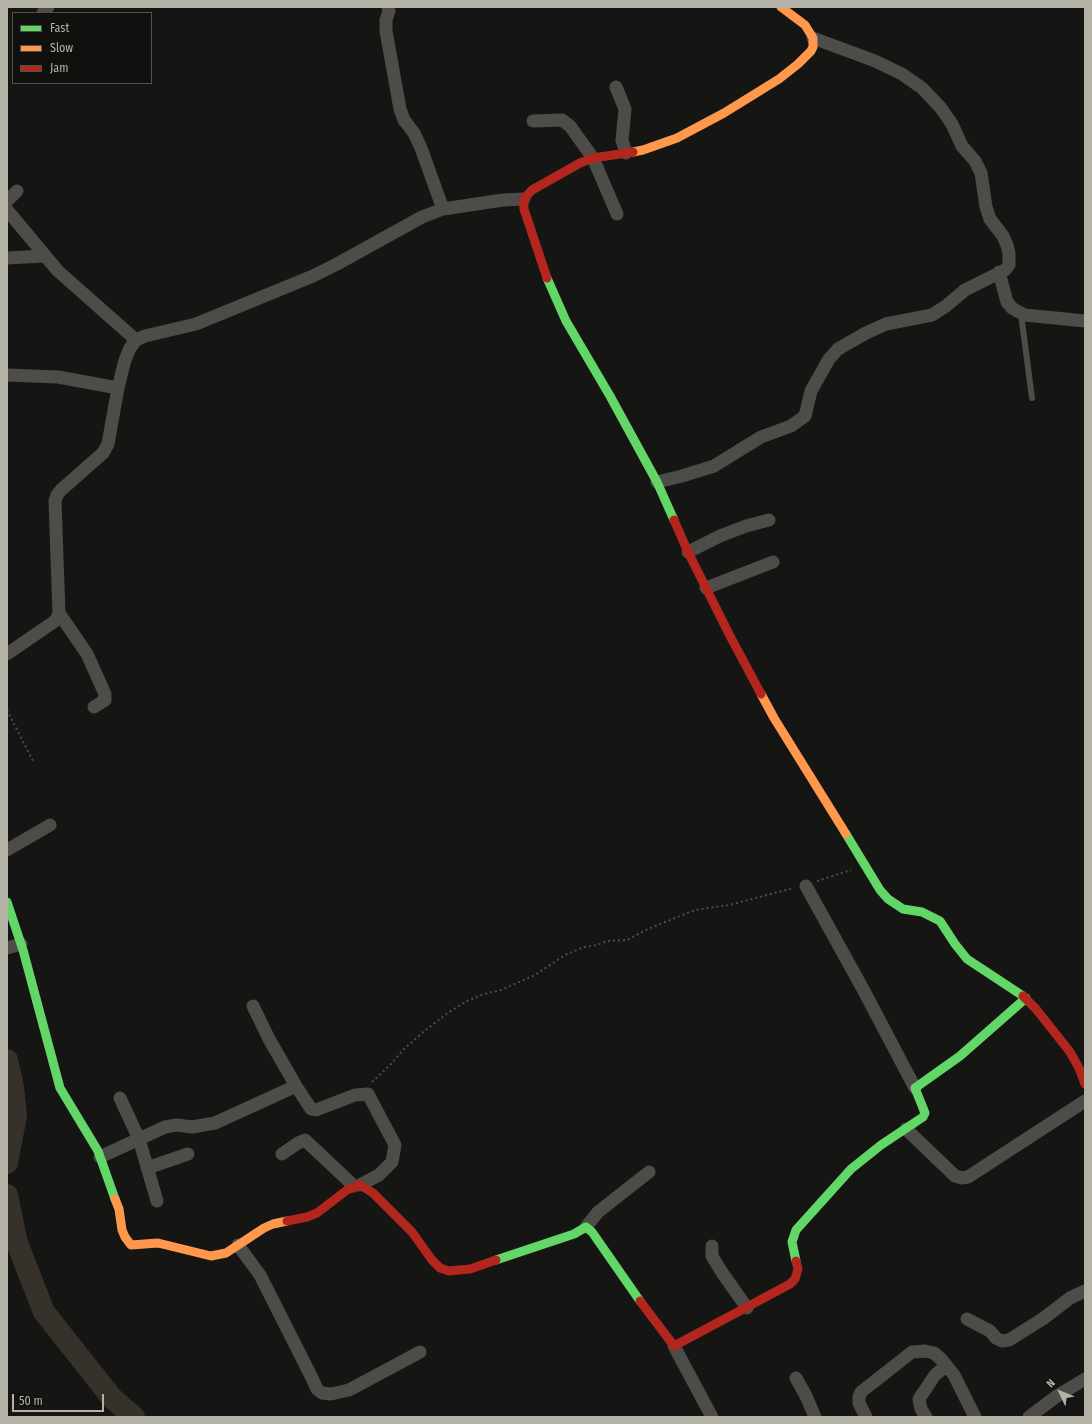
<!DOCTYPE html>
<style>
body{margin:0}
#map{position:relative;width:1092px;height:1424px;overflow:hidden;background:#151514;font-family:"Fira Sans Condensed",sans-serif}
canvas{display:block}
.frame{position:absolute;inset:0;border:8px solid #b4b2a7;pointer-events:none}
.legend{position:absolute;left:12px;top:12px;width:140px;height:72px;box-sizing:border-box;background:#10100f;border:1px solid #52514c;margin:0;padding:5px 7px;list-style:none;font-size:12px;color:#b4b2a7}
.legend li{display:flex;align-items:center;gap:8px;height:20px}
.legend b{width:20px;border:1px solid #52514c}
.north{position:absolute;left:1040px;top:1372px;width:40px;height:40px;-webkit-text-stroke:3px #10100f;paint-order:stroke;rotate:313deg;font-size:11px;font-weight:700;line-height:16px;text-align:center;color:#b4b2a7}
.north::after{content:'';display:block;margin:auto;width:14px;height:18px;background:#b4b2a7;clip-path:polygon(50% 0,100% 100%,50% 72%,0 100%)}
.scale{position:absolute;left:12px;top:1394px;width:92px;height:18px;box-sizing:border-box;border:2px solid #b4b2a7;border-top:0;padding-left:5px;font-size:12px;line-height:14px;white-space:nowrap;color:#b4b2a7;-webkit-text-stroke:3px #10100f;paint-order:stroke}
</style>
<div id="map">
<canvas width="1092" height="1424"></canvas>
<div class="frame"></div>
<ul class="legend">
<li><b style="height:5px;background:#63d668"></b>Fast</li>
<li><b style="height:5px;background:#ff974d"></b>Slow</li>
<li><b style="height:5px;background:#b3261e"></b>Jam</li>
</ul>
<div class="north">N</div>
<div class="scale">50 m</div>
</div>
<script>
const context = document.querySelector('canvas').getContext('2d');
context.lineJoin = 'round';
const toPath = rows => new Path2D(rows.map(r => 'M' + r).join(''));
function strokePath(path, color, width, dash) { context.strokeStyle = color; context.lineWidth = width; context.lineCap = dash ? 'butt' : 'round'; context.setLineDash(dash || []); context.stroke(path); }
const river = toPath([
 [7,1060,13,1087,16,1116,7,1163],
 [7,1195,17,1243,44,1312,112,1398,134,1417]
]);
const path = toPath([
 [7,710,33,761],
 [817,881,851,870],
 [372,1082,390,1065,404,1049,422,1033,449,1012,467,1001,484,994,501,990,535,975,565,955,584,947,597,945,607,941,627,940,648,929,695,910,729,905,794,888]
]);
const lane = toPath([
 [1021,314,1032,398]
]);
const street = toPath([
 [388,7,389,11,386,20,386,31,400,109,404,120,414,133,421,148,443,209],
 [43,13,48,7],
 [616,87,625,109,622,140,626,153],
 [533,121,562,120,570,126,593,158,617,214],
 [7,201,17,191],
 [7,210,58,271,136,340],
 [7,258,45,256],
 [999,272,1007,302,1012,308,1017,311,1025,315,1085,321],
 [7,375,58,377,118,388],
 [657,482,682,476,714,466,761,437,791,426,805,416,811,391,829,359,838,349,866,333,886,324,932,315,946,306,965,290,1005,270,1009,265,1009,253,1007,245,1003,236,990,219,986,207,981,173,975,161,962,146,952,124,940,107,922,88,902,74,875,61,813,38],
 [688,552,720,536,746,526,769,520],
 [706,588,773,562],
 [59,613,87,654,105,694,105,700,94,707],
 [7,654,55,621,57,618,59,613,55,501,57,495,61,490,103,453,108,444,118,388,125,360,130,348,136,340,145,336,196,324,313,276,337,264,422,217,443,209,503,200,524,199],
 [7,850,50,825],
 [806,886,864,991,915,1088],
 [7,948,21,944],
 [253,1006,269,1039,296,1086,311,1109,316,1110,355,1095,368,1094,395,1145,392,1162,379,1175,360,1185],
 [120,1098,139,1139,157,1201],
 [906,1129,955,1176,962,1178,968,1177,1085,1101],
 [282,1154,298,1143,305,1140,354,1186],
 [100,1157,165,1127,177,1125,192,1127,215,1123,296,1086],
 [147,1168,188,1154],
 [586,1227,598,1212,649,1172],
 [238,1245,260,1275,312,1378,317,1389,322,1393,331,1394,349,1390,420,1352],
 [712,1246,712,1256,721,1271,747,1308],
 [967,1319,990,1331,996,1338,1002,1341,1009,1340,1044,1318,1070,1298,1085,1291],
 [674,1346,712,1417],
 [796,1378,806,1396,815,1417],
 [866,1417,859,1403,859,1397,861,1392,912,1352,925,1351,934,1353,942,1360,954,1375,975,1417],
 [926,1417,921,1409,919,1399,935,1375,946,1366],
 [1029,1417,1057,1396,1085,1379]
]);
const fast = toPath([
 [547,278,566,321,610,396,657,482,674,520],
 [846,834,880,890,888,899,903,909,922,912,940,921,955,944,967,959,1023,996],
 [7,902,23,950,60,1088,98,1151,115,1199],
 [496,1260,574,1234,586,1227,592,1232,640,1301],
 [796,1261,792,1242,796,1230,851,1169,881,1145,923,1117,925,1113,915,1088,960,1056,1026,998]
]);
const slow = toPath([
 [633,152,643,150,677,138,724,113,779,79,798,64,811,51,813,47,813,38,805,25,781,7],
 [761,694,774,718,846,834],
 [115,1199,119,1209,122,1230,125,1237,131,1245,158,1243,211,1256,226,1253,264,1228,273,1224,287,1221]
]);
const jam = toPath([
 [547,278,524,209,524,199,532,190,580,163,593,158,633,152],
 [674,520,688,552,729,634,761,694],
 [1023,996,1036,1009,1070,1052,1079,1068,1085,1084],
 [287,1221,307,1217,317,1213,347,1190,360,1185,373,1193,412,1232,432,1260,440,1268,449,1271,470,1269,496,1260],
 [640,1301,674,1346,790,1284,795,1279,798,1269,796,1261]
]);
strokePath(river, '#36312b', 22);
strokePath(path, '#4e4d4a', 2, [2, 3]);
strokePath(lane, '#4d4c49', 6);
strokePath(street, '#4d4c49', 13);
strokePath(fast, '#63d668', 9);
strokePath(slow, '#ff974d', 9);
strokePath(jam, '#b3261e', 9);
</script>
